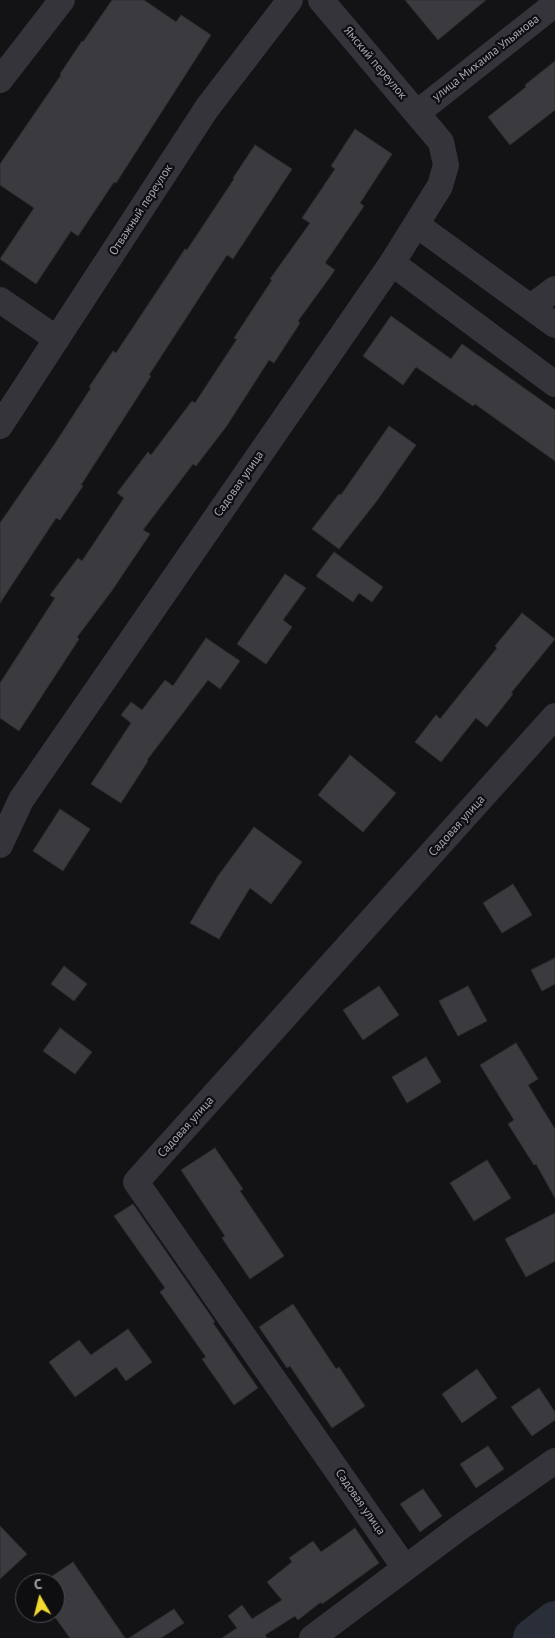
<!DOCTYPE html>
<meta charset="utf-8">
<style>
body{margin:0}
#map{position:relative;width:555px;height:1638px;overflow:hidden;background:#131315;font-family:"PT Sans",sans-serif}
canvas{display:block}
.north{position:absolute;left:15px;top:1573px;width:50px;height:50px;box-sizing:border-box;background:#0e0e10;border:1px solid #4a4b52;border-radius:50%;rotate:352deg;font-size:14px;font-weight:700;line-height:20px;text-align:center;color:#a4a6b5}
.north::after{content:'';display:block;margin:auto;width:18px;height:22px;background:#f1d92e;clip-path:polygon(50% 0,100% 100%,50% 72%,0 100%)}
</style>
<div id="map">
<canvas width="555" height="1638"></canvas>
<div class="north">С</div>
</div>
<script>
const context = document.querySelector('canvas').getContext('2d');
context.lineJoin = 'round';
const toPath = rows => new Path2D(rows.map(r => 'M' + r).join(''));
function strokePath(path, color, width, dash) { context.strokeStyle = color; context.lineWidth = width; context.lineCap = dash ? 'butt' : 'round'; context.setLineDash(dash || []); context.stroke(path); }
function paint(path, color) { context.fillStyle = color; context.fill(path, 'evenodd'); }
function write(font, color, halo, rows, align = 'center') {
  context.font = font + ' "PT Sans",sans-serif'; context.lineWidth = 4.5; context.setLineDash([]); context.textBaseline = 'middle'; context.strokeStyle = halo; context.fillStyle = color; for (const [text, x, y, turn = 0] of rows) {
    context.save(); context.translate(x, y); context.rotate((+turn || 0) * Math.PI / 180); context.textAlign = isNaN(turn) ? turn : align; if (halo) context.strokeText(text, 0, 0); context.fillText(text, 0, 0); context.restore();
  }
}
const river = toPath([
 [533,1638,555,1621]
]);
const building = toPath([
 [112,0,144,0,176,22,181,15,211,35,116,183,114,182,78,236,71,231,36,284,0,259,34,208,0,185,0,164,61,75,60,74,82,41,83,42,112,0],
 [405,0,486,0,438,40,405,0],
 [555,61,555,110,510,145,488,117,526,87,525,85,555,61],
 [355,129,392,154,360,203,364,206,325,263,335,270,298,321,300,323,274,363,269,360,226,427,196,466,193,464,143,530,150,534,111,592,77,637,79,639,19,731,0,718,0,683,55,598,50,595,78,558,82,561,124,498,117,493,148,452,151,455,192,401,195,403,237,339,234,338,272,280,270,279,310,223,302,218,335,169,331,166,355,129],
 [255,145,292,169,233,259,227,255,149,375,151,376,81,485,83,486,60,520,56,518,0,603,0,523,56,442,91,388,89,387,113,351,116,353,185,249,187,250,234,179,233,178,255,145],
 [391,316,451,359,462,344,555,410,555,461,475,404,473,406,416,367,403,385,363,356,391,316],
 [389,426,416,445,376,502,339,549,312,529,339,494,341,495,389,426],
 [334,552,383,587,372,602,359,593,353,602,316,576,334,552],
 [285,574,306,588,283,620,292,627,266,664,237,644,285,574],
 [522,613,555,639,511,693,513,694,487,727,476,718,441,762,415,742,436,715,440,719,497,648,495,646,522,613],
 [206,638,240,661,220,689,208,680,147,760,148,761,121,803,91,784,131,723,121,715,131,702,142,710,165,680,173,686,206,638],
 [350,755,396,793,363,832,318,795,350,755],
 [60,809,90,829,63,871,33,851,60,809],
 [254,827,302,862,271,904,250,888,219,939,190,923,218,876,254,827],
 [513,884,532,915,502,933,483,903,513,884],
 [555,958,555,984,542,991,531,970,555,958],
 [64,966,87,984,74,1001,51,984,64,966],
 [379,986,399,1015,363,1040,343,1010,379,986],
 [468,986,487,1021,458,1036,439,1001,468,986],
 [60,1028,92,1052,75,1074,43,1051,60,1028],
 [516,1043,538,1079,528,1085,555,1129,555,1198,536,1164,534,1165,508,1124,514,1120,480,1065,516,1043],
 [426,1057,441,1082,407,1103,392,1077,426,1057],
 [215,1148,243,1189,240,1191,284,1256,250,1279,222,1238,225,1236,181,1170,215,1148],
 [487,1160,511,1198,474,1221,450,1183,487,1160],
 [133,1204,215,1322,213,1323,258,1388,234,1405,202,1359,206,1357,160,1292,165,1288,114,1216,133,1204],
 [555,1213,555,1261,526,1277,505,1239,555,1213],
 [293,1304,336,1369,339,1367,365,1406,332,1428,290,1366,287,1368,259,1327,293,1304],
 [128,1329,152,1362,126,1381,116,1367,75,1397,49,1362,79,1340,91,1355,128,1329],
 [477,1369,497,1398,462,1423,442,1394,477,1369],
 [539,1388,555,1412,555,1420,532,1436,511,1407,539,1388],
 [488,1446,504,1469,476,1488,460,1464,488,1446],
 [423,1489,442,1516,420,1532,400,1504,423,1489],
 [0,1526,27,1554,0,1579,0,1526],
 [355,1528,379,1563,322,1604,321,1602,298,1620,295,1616,265,1635,267,1638,222,1638,237,1628,228,1616,242,1605,252,1619,282,1600,267,1582,292,1562,289,1558,313,1541,321,1552,355,1528],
 [73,1562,125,1638,70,1638,52,1613,55,1613,55,1583,42,1583,73,1562],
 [174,1609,184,1623,161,1638,129,1638,174,1609]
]);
const street = toPath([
 [0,80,62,0],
 [417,113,555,4],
 [417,225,555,325],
 [392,263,555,384],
 [0,300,57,339],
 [531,307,555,289],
 [0,426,207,108,290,0],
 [0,845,21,800,392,263,440,186,446,165,441,142,321,0],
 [405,1568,136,1182,555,716],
 [312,1638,459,1528,555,1461]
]);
const streetNames = [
 ["улица Михаила Ульянова",486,58,-38],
 ["Ямский переулок",375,63,50],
 ["Отважный переулок",141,210,-57],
 ["Садовая улица",239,484,-55],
 ["Садовая улица",457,826,-48],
 ["Садовая улица",186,1127,-48],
 ["Садовая улица",360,1502,55]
];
strokePath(river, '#292e38', 40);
paint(building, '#3a3a3f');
strokePath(building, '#2e2d31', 1);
strokePath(street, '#34343a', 26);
write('12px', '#a4a6b5', '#0e0e10', streetNames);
</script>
